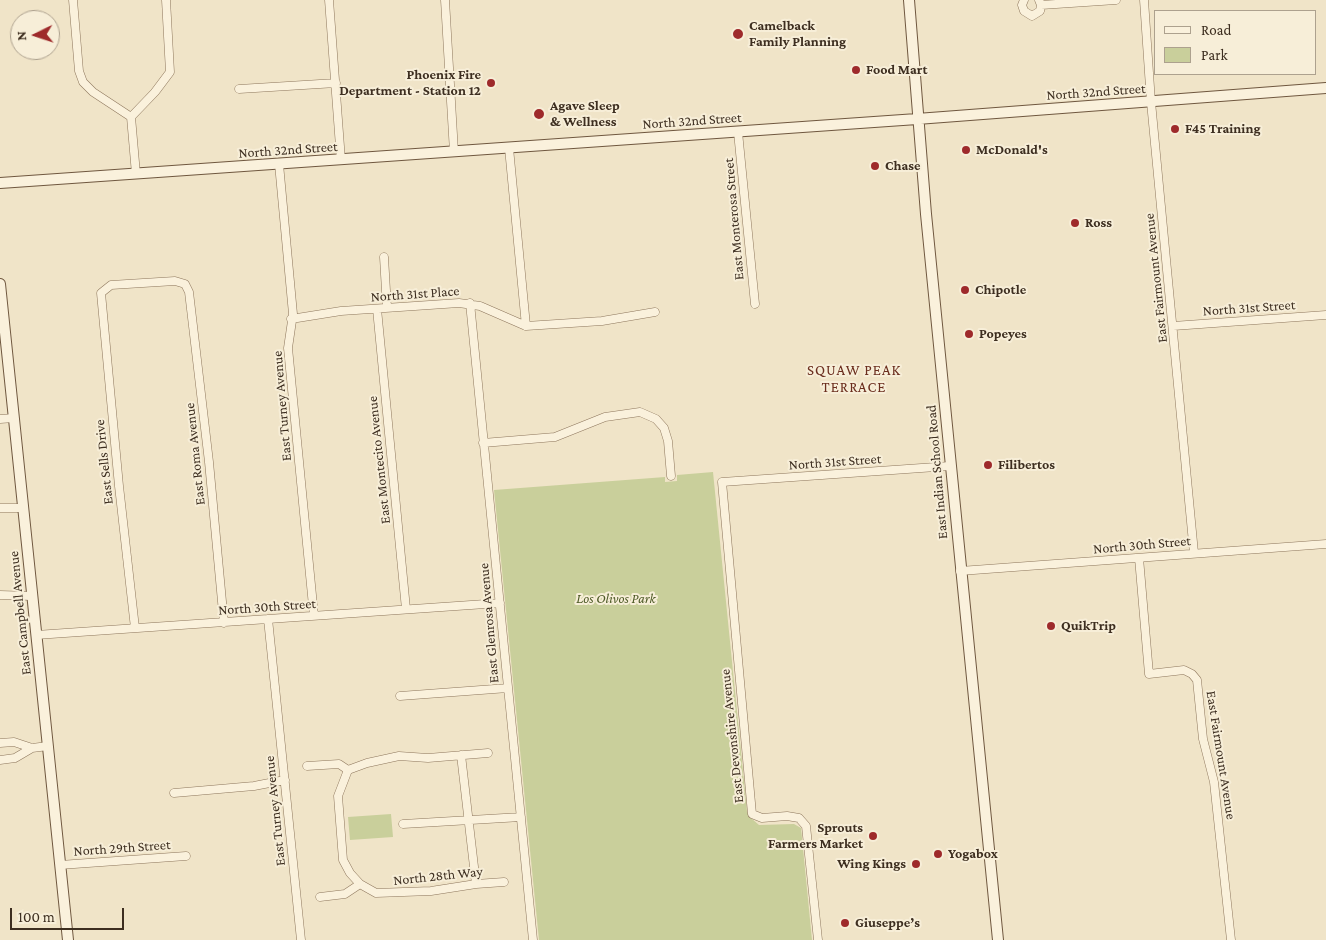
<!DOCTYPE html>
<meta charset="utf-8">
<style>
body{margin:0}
#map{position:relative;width:1326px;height:940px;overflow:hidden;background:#f0e4c8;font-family:"Crimson Pro",serif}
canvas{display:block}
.legend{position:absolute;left:1154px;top:10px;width:162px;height:65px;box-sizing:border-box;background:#f7eed8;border:1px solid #ada18e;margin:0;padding:6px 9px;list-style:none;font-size:15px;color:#3d2e20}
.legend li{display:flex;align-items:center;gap:10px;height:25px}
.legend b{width:25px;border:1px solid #ada18e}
.north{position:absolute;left:10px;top:10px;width:50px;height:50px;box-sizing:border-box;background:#f7eed8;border:1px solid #ada18e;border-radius:50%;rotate:266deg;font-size:14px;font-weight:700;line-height:20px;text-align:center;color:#3d2e20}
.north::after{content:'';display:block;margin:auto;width:18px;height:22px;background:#9e2a2b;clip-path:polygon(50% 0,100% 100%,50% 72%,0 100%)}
.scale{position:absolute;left:10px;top:908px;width:114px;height:22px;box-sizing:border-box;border:2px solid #3d2e20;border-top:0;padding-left:6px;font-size:15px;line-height:18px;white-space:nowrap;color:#3d2e20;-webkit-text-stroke:4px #f7eed8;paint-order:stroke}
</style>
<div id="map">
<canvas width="1326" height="940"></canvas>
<ul class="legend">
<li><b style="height:6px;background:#faf1dc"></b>Road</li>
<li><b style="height:14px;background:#c9cf9b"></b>Park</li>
</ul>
<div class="north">N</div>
<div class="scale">100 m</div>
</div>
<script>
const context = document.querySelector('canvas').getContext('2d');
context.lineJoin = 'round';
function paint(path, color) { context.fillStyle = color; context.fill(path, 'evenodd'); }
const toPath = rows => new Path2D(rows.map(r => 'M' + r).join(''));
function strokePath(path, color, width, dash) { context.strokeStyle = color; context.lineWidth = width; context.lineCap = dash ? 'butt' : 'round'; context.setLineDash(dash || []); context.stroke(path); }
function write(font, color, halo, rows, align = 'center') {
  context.font = font + ' "Crimson Pro",serif'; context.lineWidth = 4; context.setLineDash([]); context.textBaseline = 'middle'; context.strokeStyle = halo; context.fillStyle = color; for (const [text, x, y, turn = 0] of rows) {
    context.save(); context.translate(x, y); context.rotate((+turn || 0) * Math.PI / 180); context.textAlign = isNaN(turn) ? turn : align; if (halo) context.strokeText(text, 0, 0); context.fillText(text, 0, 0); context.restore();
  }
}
const green = toPath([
 [713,472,747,811,751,818,759,825,794,824,801,828,812,940,539,940,494,490,665,477,665,482,677,481,677,475],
 [391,814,393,837,350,840,348,817]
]);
const street = toPath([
 [73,0,79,71,83,82,93,92,131,117],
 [329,0,341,160],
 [445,0,454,152],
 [1024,0,1022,5,1024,11,1032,16,1040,11,1041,5,1039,0],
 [1144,0,1151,102,1194,553],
 [1041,5,1116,0],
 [239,89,336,83],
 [738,132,755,304],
 [509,148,526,326],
 [279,164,293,314,288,348,314,616],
 [136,174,131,117,155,92,170,72,166,0],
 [384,257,387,308],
 [470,303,533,940],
 [377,309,406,609],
 [291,319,341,311,459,303,480,306,526,326,602,321,655,312],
 [1173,326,1326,315],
 [0,419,14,418],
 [483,443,555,437,605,417,640,412,656,419,664,428,668,441,671,476],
 [0,508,23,508],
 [1139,558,1149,674,1184,670,1192,674,1197,680,1203,739,1214,782,1231,940],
 [960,571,1326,544],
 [0,595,32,596],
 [268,619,301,940],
 [135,628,119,486,101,293,111,285,175,281,185,284,189,292,209,462,224,623],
 [36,635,500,603],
 [400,696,508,688],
 [0,743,14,742,32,748,48,746],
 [461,755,476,884],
 [0,760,15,758,32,748],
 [307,766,339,764,348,770],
 [348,770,367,763,399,756,428,758,488,753],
 [348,770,338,796,343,860,350,873,360,884],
 [174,793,254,786,285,780],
 [403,824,521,817],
 [60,865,186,856],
 [320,897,345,894,360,884,376,893,431,891,476,884,504,882],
 [818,940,806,826,799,818,787,816,762,818,752,814,722,482,950,466]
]);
const secondary = toPath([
 [909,0,926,214,998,940],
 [0,183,917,119,1326,88],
 [0,284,68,940]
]);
const markers = [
 [738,34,6,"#9e2a2b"],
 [856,70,5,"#9e2a2b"],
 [491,83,5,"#9e2a2b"],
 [539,114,6,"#9e2a2b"],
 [1175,129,5,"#9e2a2b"],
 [966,150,5,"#9e2a2b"],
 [875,166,5,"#9e2a2b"],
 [1075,223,5,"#9e2a2b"],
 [965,290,5,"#9e2a2b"],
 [969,334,5,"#9e2a2b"],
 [988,465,5,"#9e2a2b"],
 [1051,626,5,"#9e2a2b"],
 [873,836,5,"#9e2a2b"],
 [938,854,5,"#9e2a2b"],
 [916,864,5,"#9e2a2b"],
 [845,923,5,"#9e2a2b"]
];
const poiNames = [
 ["Camelback",749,26],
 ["Family Planning",749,42],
 ["Food Mart",866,70],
 ["Phoenix Fire",481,75,"right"],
 ["Department - Station 12",481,91,"right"],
 ["Agave Sleep",550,106],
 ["& Wellness",550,122],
 ["F45 Training",1185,129],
 ["McDonald's",976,150],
 ["Chase",885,166],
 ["Ross",1085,223],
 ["Chipotle",975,290],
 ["Popeyes",979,334],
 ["Filibertos",998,465],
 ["QuikTrip",1061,626],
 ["Sprouts",863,828,"right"],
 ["Farmers Market",863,844,"right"],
 ["Yogabox",948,854],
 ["Wing Kings",906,864,"right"],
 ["Giuseppe’s",855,923]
];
const streetNames = [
 ["North 32nd Street",1096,92,-4],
 ["North 32nd Street",692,121,-4],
 ["North 32nd Street",288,150,-4],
 ["East Monterosa Street",734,219,-95],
 ["East Fairmount Avenue",1156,278,-96],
 ["North 31st Place",415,294,-4],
 ["North 31st Street",1249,308,-4],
 ["East Turney Avenue",282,406,-95],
 ["East Roma Avenue",195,454,-96],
 ["East Montecito Avenue",379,460,-96],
 ["East Sells Drive",104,462,-96],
 ["North 31st Street",835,462,-4],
 ["East Indian School Road",937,472,-95],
 ["North 30th Street",1142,545,-5],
 ["North 30th Street",267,607,-4],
 ["East Campbell Avenue",20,613,-96],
 ["East Glenrosa Avenue",489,623,-95],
 ["East Devonshire Avenue",732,736,-96],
 ["East Fairmount Avenue",1221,755,81],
 ["East Turney Avenue",275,811,-96],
 ["North 29th Street",122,848,-4],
 ["North 28th Way",438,876,-6]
];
const parkNames = [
 ["Los Olivos Park",616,599]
];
const neighbourhoodNames = [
 ["SQUAW PEAK",854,370],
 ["TERRACE",854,387]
];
paint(green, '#c9cf9b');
strokePath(street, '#8d765c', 9);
strokePath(secondary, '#6f573f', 12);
strokePath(street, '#faf1dc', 8);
strokePath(secondary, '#faf1dc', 10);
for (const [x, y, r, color] of markers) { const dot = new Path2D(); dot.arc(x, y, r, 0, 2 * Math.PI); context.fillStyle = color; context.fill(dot); strokePath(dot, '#f7eed8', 2); }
write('bold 14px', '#3d2e20', '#f7eed8', poiNames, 'left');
write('14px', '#3d2e20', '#f7eed8', streetNames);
write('italic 14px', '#4d5a26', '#f7eed8', parkNames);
context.letterSpacing = '1px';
write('15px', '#6b2e1e', '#f7eed8', neighbourhoodNames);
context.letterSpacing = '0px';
</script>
